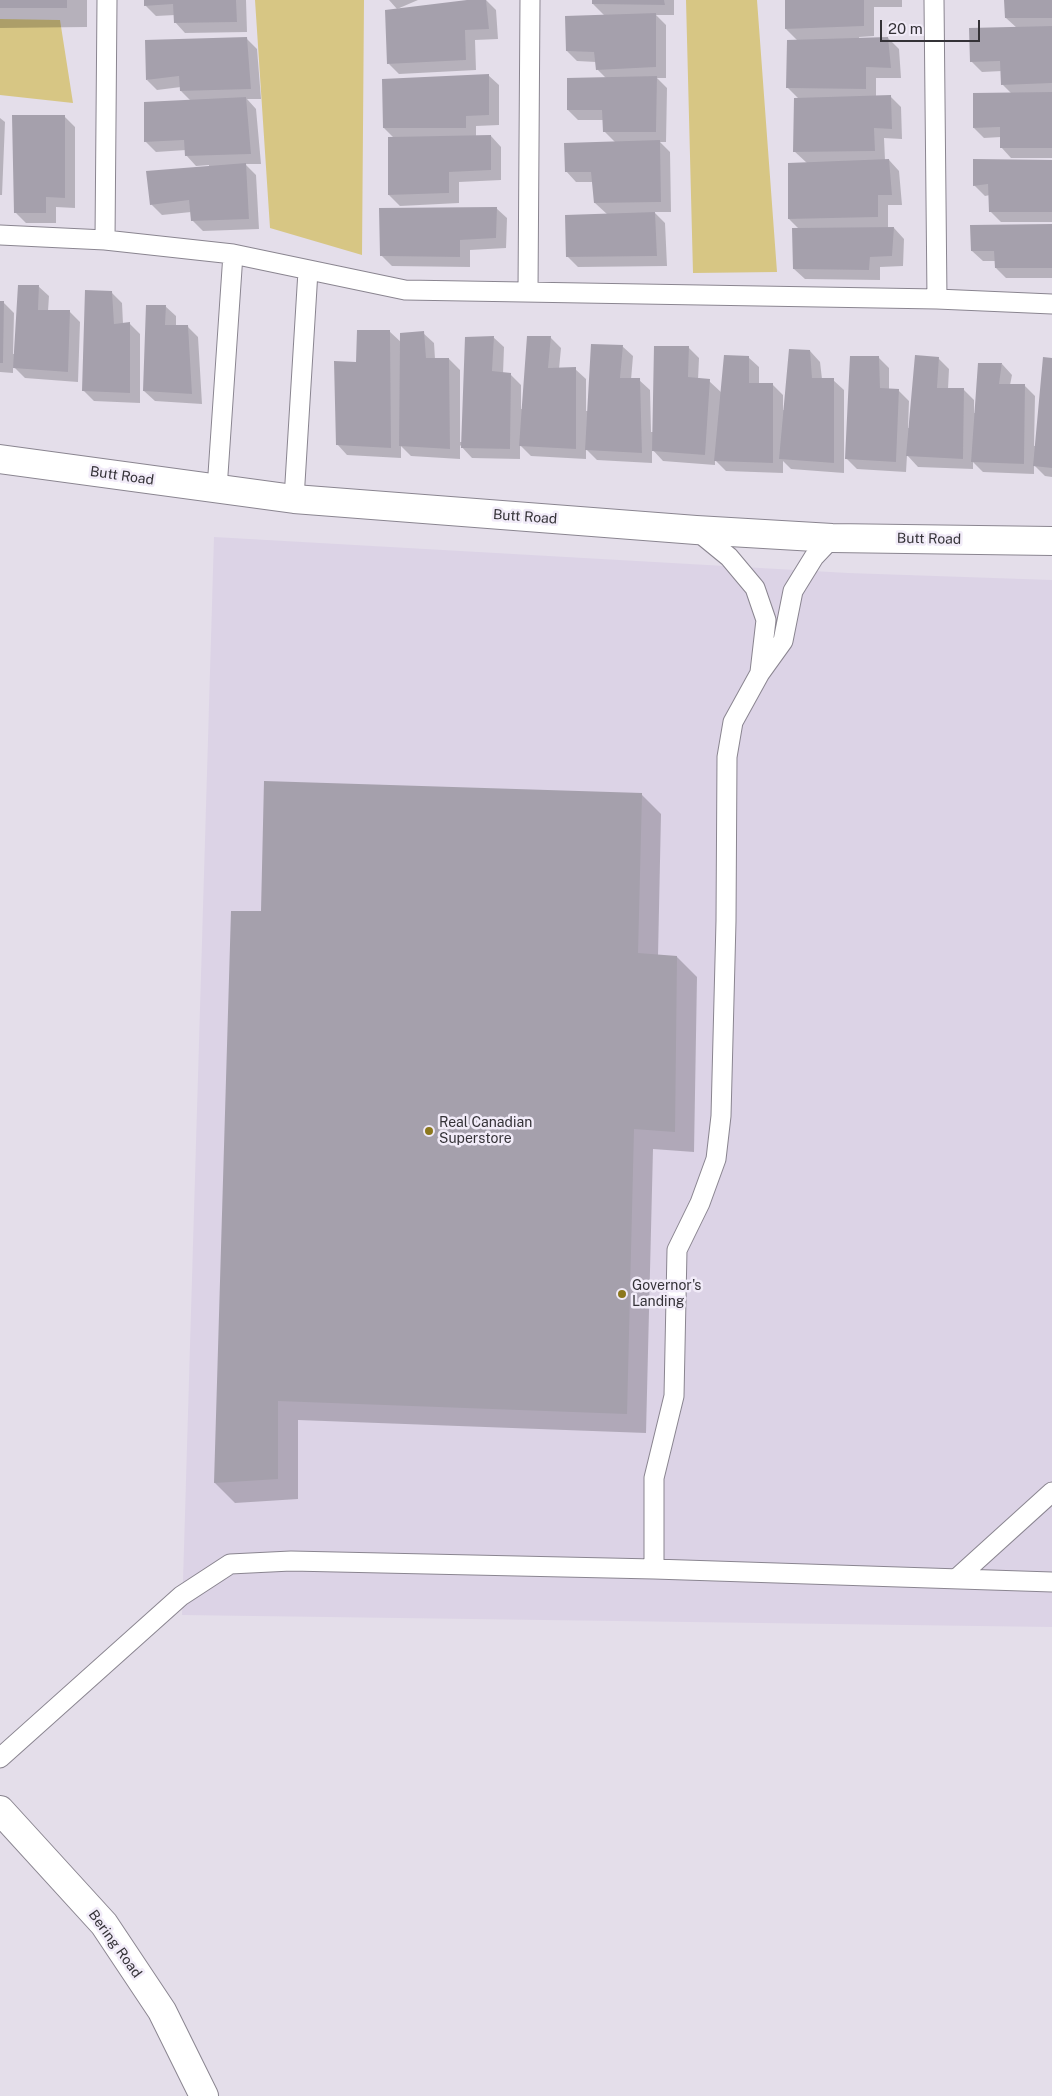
<!DOCTYPE html>
<style>
body{margin:0}
#map{position:relative;width:1052px;height:2096px;overflow:hidden;background:#e4deea;font-family:"Public Sans",sans-serif}
canvas{display:block}
.scale{position:absolute;left:880px;top:20px;width:100px;height:22px;box-sizing:border-box;border:2px solid #343237;border-top:0;padding-left:6px;font-size:15px;line-height:18px;white-space:nowrap;color:#343237;-webkit-text-stroke:4px #f1ebf8;paint-order:stroke}
</style>
<div id="map">
<canvas width="1052" height="2096"></canvas>
<div class="scale">20 m</div>
</div>
<script>
const context = document.querySelector('canvas').getContext('2d');
context.lineJoin = 'round';
function paint(path, color) { context.fillStyle = color; context.fill(path, 'evenodd'); }
const toPath = rows => new Path2D(rows.map(r => 'M' + r).join(''));
function strokePath(path, color, width, dash) { context.strokeStyle = color; context.lineWidth = width; context.lineCap = dash ? 'butt' : 'round'; context.setLineDash(dash || []); context.stroke(path); }
function write(font, color, halo, rows, align = 'center') {
  context.font = font + ' "Public Sans",sans-serif'; context.lineWidth = 5; context.setLineDash([]); context.textBaseline = 'middle'; context.strokeStyle = halo; context.fillStyle = color; for (const [text, x, y, turn = 0] of rows) {
    context.save(); context.translate(x, y); context.rotate((+turn || 0) * Math.PI / 180); context.textAlign = isNaN(turn) ? turn : align; if (halo) context.strokeText(text, 0, 0); context.fillText(text, 0, 0); context.restore();
  }
}
const built = toPath([
 [214,537,848,573,1052,580,1052,1627,182,1615]
]);
const green = toPath([
 [255,0,364,0,362,255,270,228],
 [686,0,757,0,777,272,693,273],
 [0,19,60,20,73,103,0,95]
]);
const shadow = toPath([
 [0,0,87,0,87,27,0,28],
 [145,0,246,0,247,32,185,33,175,22,175,15,156,16,145,5],
 [389,0,418,0,397,9],
 [477,0,486,0,496,10,498,39,475,40,476,70,399,74,389,64],
 [593,0,674,0,674,15,656,15,666,25,666,78,657,78,667,88,666,142,660,142,670,152,671,212,654,212,665,223,667,266,578,267,567,256,608,215,595,203,594,182,576,182,566,171,616,143,604,131,604,120,578,120,568,110,606,78,597,69,596,62,577,61,567,51,605,16,593,4],
 [786,0,902,0,902,7,874,7,874,36,859,37,859,39,888,38,899,49,901,78,876,78,876,97,890,96,901,107,902,139,884,138,885,160,889,160,899,171,902,205,888,205,888,228,894,228,904,239,903,266,880,267,880,280,805,279,794,269,799,229,789,219,807,163,794,151,799,99,787,87,798,41,786,29],
 [1005,0,1052,0,1052,158,1011,158,1001,147,1001,137,984,138,974,128,1012,94,1003,85,1002,71,982,72,971,61,1017,28,1006,18],
 [246,38,257,49,261,99,247,99,256,109,261,164,245,164,256,175,259,229,203,231,192,220,191,212,162,215,151,204,209,167,209,165,196,166,186,155,186,150,156,152,145,141,191,101,181,91,181,87,157,90,147,80],
 [488,75,499,85,499,125,476,126,476,137,491,136,501,147,501,180,459,182,459,203,400,206,389,195,389,138,394,138,384,128],
 [64,116,75,127,75,208,56,207,56,223,26,223,16,213],
 [0,118,5,122,2,195,0,195],
 [1052,161,1052,222,1001,222,990,211,990,195,985,196,974,185],
 [496,208,507,218,506,248,470,250,470,267,392,266,381,255],
 [1052,225,1052,278,1006,278,996,268,996,261,983,261,972,251],
 [38,286,49,296,48,311,69,311,80,322,78,382,25,378,13,366,13,373,0,372,0,302,3,302,14,313,13,354,15,354],
 [111,292,122,303,123,324,130,324,140,334,140,403,94,401,83,390],
 [165,306,176,316,176,326,187,326,198,337,202,404,155,401,144,391],
 [389,331,402,343,423,333,434,343,435,359,449,359,460,370,460,442,462,442,493,337,504,347,503,374,511,375,521,385,521,409,523,409,550,337,561,348,559,369,575,369,586,379,586,411,588,411,622,346,633,356,631,380,639,380,650,390,651,432,653,432,688,347,699,358,698,380,709,381,722,393,748,357,759,367,759,384,772,384,783,395,783,410,785,410,810,351,820,362,822,379,833,380,844,390,844,473,791,469,783,461,783,473,726,471,715,460,715,465,663,461,652,449,652,463,597,460,586,449,586,459,531,456,520,445,520,459,472,458,460,445,460,459,411,456,401,446,401,458,347,455,337,444,358,364],
 [878,357,889,368,889,390,898,390,909,401,908,428,910,428,938,358,949,369,948,389,964,390,974,400,974,413,976,413,1002,364,1012,375,1010,385,1024,385,1035,396,1034,446,1036,446,1052,359,1052,477,1045,476,1034,465,1034,474,983,472,973,462,973,469,918,467,907,455,906,472,857,469,847,459],
 [641,794,661,814,658,956,677,957,697,977,694,1152,653,1149,646,1433,298,1420,298,1499,235,1503,215,1483,262,912]
]);
const building = toPath([
 [0,0,67,0,67,8,0,8],
 [144,0,236,0,237,22,174,23,173,4,144,6],
 [467,0,486,0,489,29,465,30,466,60,387,64,385,10],
 [592,0,664,0,665,5,592,4],
 [785,0,864,0,864,26,785,29],
 [1004,0,1052,0,1052,18,1005,18],
 [656,13,656,67,596,70,594,52,566,51,565,16],
 [1052,26,1052,83,1001,85,1000,61,970,62,969,28],
 [247,37,251,89,180,91,179,76,146,80,145,40],
 [888,37,891,68,866,67,866,89,786,88,787,40],
 [489,74,489,115,466,116,466,128,383,128,382,79],
 [657,76,656,132,603,132,602,110,567,110,567,78],
 [1052,92,1052,148,1000,148,1000,127,973,128,973,93],
 [891,95,892,129,874,128,875,151,793,152,794,98],
 [246,97,251,154,185,156,184,140,144,142,144,102],
 [12,115,65,115,65,198,46,197,46,213,14,213],
 [491,135,491,170,449,172,449,193,388,195,388,137],
 [660,140,661,202,594,203,591,172,565,172,564,143],
 [889,159,892,195,878,195,878,217,788,219,788,163],
 [973,159,1052,160,1052,212,989,212,988,184,973,186],
 [246,163,249,219,191,221,189,200,150,205,146,171],
 [497,207,496,238,460,240,460,257,380,256,379,208],
 [655,212,657,256,566,257,565,215],
 [1052,224,1052,268,995,268,994,251,971,251,970,225],
 [894,227,892,256,870,257,869,270,793,269,792,228],
 [18,285,39,285,38,310,70,310,68,372,13,368],
 [85,290,112,291,114,324,130,322,130,393,82,391],
 [0,301,4,301,3,363,0,363],
 [146,305,166,305,165,325,188,325,192,394,143,391],
 [357,330,390,330,391,448,336,445,334,361,356,362],
 [424,331,426,358,449,358,450,449,399,446,400,333],
 [494,336,492,371,511,373,510,449,461,448,465,337],
 [527,336,551,336,548,368,576,367,576,449,519,446],
 [591,344,623,345,620,378,640,378,642,453,585,450],
 [654,346,689,346,688,377,710,379,705,455,652,451],
 [789,349,810,350,812,378,834,378,834,463,779,459],
 [724,355,749,356,749,383,773,383,773,463,714,461],
 [915,355,939,357,937,388,964,388,963,459,906,456],
 [850,356,879,356,880,388,899,389,896,462,845,459],
 [1043,357,1052,358,1052,468,1033,466],
 [978,363,1002,363,999,384,1025,384,1024,464,971,462],
 [264,781,642,793,638,953,677,956,675,1132,634,1129,627,1414,278,1401,278,1479,214,1483,231,911,261,911]
]);
const lane = toPath([
 [934,0,937,299],
 [0,235,105,240,233,254,405,290,937,299,1052,304],
 [105,240,107,0],
 [528,291,530,0],
 [217,489,233,254],
 [294,499,308,271],
 [696,530,729,557,755,588,766,620,760,672],
 [654,1569,654,1478,674,1396,677,1250,700,1203,716,1159,721,1116,726,921,727,757,733,722,760,673,783,641,793,591,814,557,832,538],
 [956,1579,1052,1492],
 [0,1758,181,1596,230,1564,291,1561,654,1569,1052,1582]
]);
const street = toPath([
 [0,1810,104,1924,162,2011,204,2096]
]);
const secondary = toPath([
 [0,459,294,499,696,530,832,538,1052,541]
]);
const markers = [
 [429,1131,5,"#8c781d"],
 [622,1294,5,"#8c781d"]
];
const streetNames = [
 ["Butt Road",122,476,8],
 ["Butt Road",525,517,4],
 ["Butt Road",929,539,1],
 ["Bering Road",115,1944,54]
];
const poiNames = [
 ["Real Canadian",439,1123],
 ["Superstore",439,1139],
 ["Governor's",632,1286],
 ["Landing",632,1302]
];
paint(built, '#dcd3e6');
paint(green, '#d7c684');
paint(shadow, '#0003');
paint(building, '#a5a0ac');
strokePath(lane, '#8a8590', 21);
strokePath(street, '#8a8590', 30);
strokePath(secondary, '#8a8590', 30);
strokePath(lane, '#fff', 19);
strokePath(street, '#fff', 28);
strokePath(secondary, '#fff', 28);
for (const [x, y, r, color] of markers) { const dot = new Path2D(); dot.arc(x, y, r, 0, 2 * Math.PI); context.fillStyle = color; context.fill(dot); strokePath(dot, '#f1ebf8', 2); }
write('14px', '#343237', '#f1ebf8', streetNames);
write('14px', '#343237', '#f1ebf8', poiNames, 'left');
</script>
